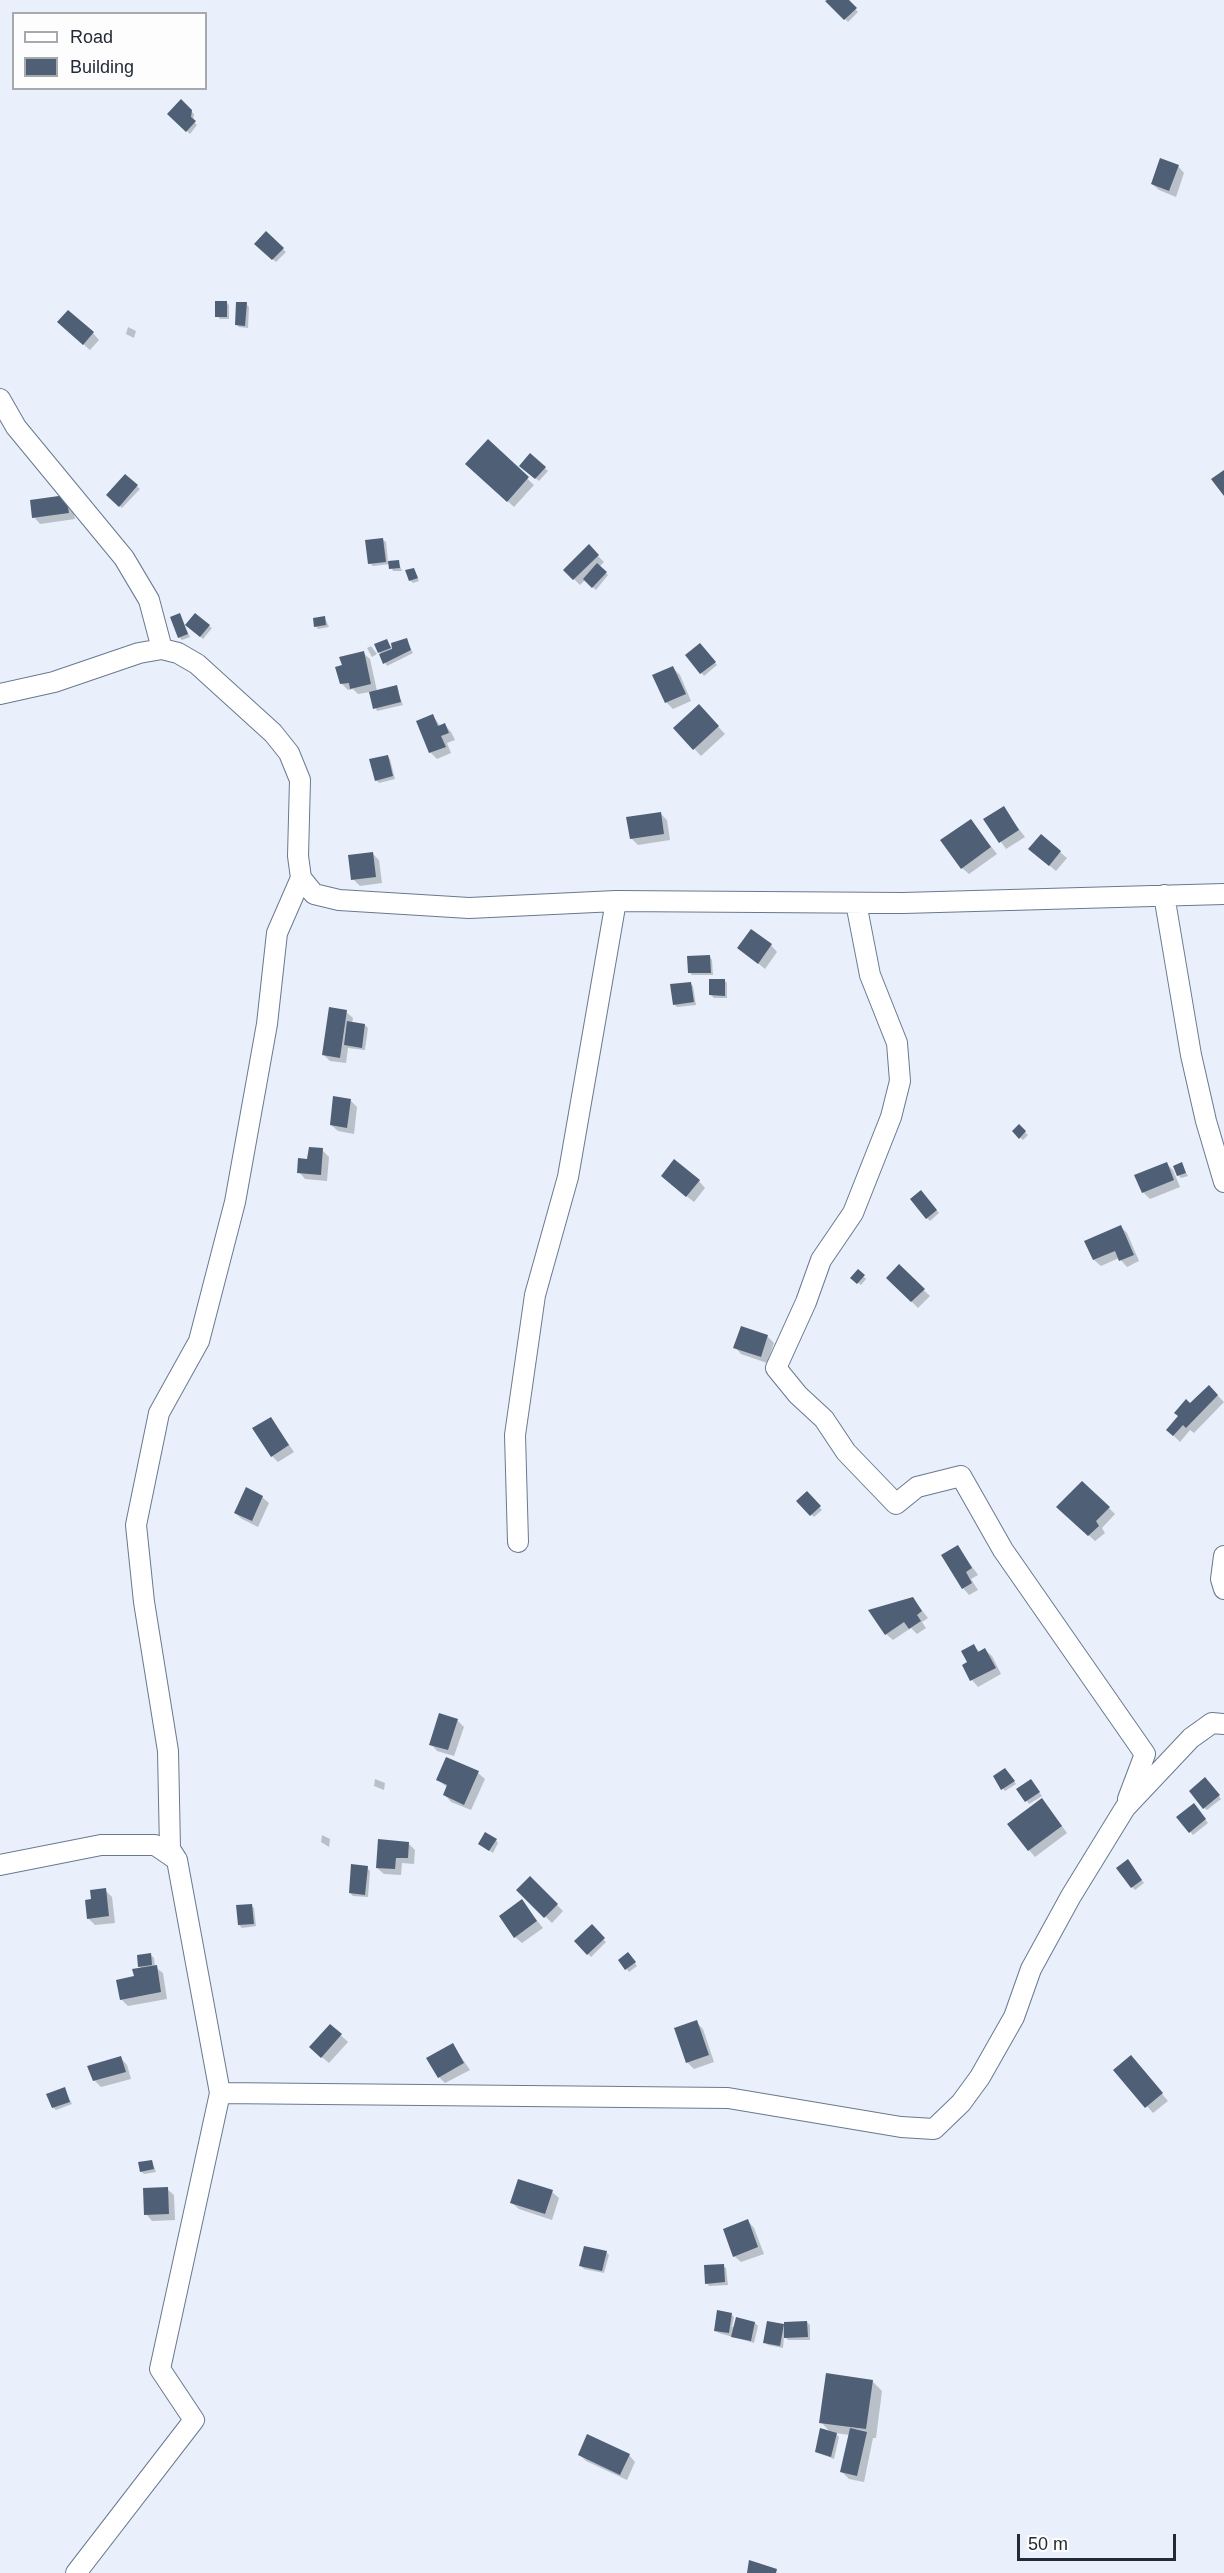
<!DOCTYPE html>
<style>
body{margin:0}
#map{position:relative;width:1224px;height:2573px;overflow:hidden;background:#e9f0fb;font-family:Helvetica,sans-serif}
canvas{display:block}
.legend{position:absolute;left:12px;top:12px;width:195px;height:78px;box-sizing:border-box;background:#fdfdfd;border:2px solid #a6a9ad;margin:0;padding:8px 10px;list-style:none;font-size:18px;color:#242b36}
.legend li{display:flex;align-items:center;gap:12px;height:30px}
.legend b{width:30px;border:2px solid #a6a9ad}
.scale{position:absolute;left:1017px;top:2534px;width:159px;height:27px;box-sizing:border-box;border:3px solid #242b36;border-top:0;padding-left:8px;font-size:18px;line-height:21px;white-space:nowrap;color:#242b36;-webkit-text-stroke:4px #fdfdfd;paint-order:stroke}
</style>
<div id="map">
<canvas width="1224" height="2573"></canvas>
<ul class="legend">
<li><b style="height:8px;background:#fff"></b>Road</li>
<li><b style="height:16px;background:#4f5f76"></b>Building</li>
</ul>
<div class="scale">50 m</div>
</div>
<script>
const context = document.querySelector('canvas').getContext('2d');
context.lineJoin = 'round';
function paint(path, color) { context.fillStyle = color; context.fill(path, 'evenodd'); }
const toPath = rows => new Path2D(rows.map(r => 'M' + r).join(''));
function strokePath(path, color, width, dash) { context.strokeStyle = color; context.lineWidth = width; context.lineCap = dash ? 'butt' : 'round'; context.setLineDash(dash || []); context.stroke(path); }
const shadow = toPath([
 [829,0,847,0,858,12,848,22,827,1],
 [181,101,194,114,193,121,197,125,190,134,169,114],
 [1178,166,1184,173,1176,197,1159,190,1152,184],
 [266,233,286,252,276,262,256,244],
 [226,302,229,305,229,319,220,319,217,316],
 [246,304,249,307,248,328,239,327,236,324],
 [128,327,136,331,134,338,126,334],
 [66,329,93,333,99,340,90,350],
 [488,442,534,485,514,507,474,470],
 [530,455,548,471,539,481,521,466],
 [125,476,140,489,122,508,108,495],
 [72,503,75,519,40,524,34,517],
 [383,540,386,542,388,562,398,561,402,571,393,571,390,564,373,566,370,563],
 [589,547,604,562,599,567,608,575,596,590,585,580,580,585,565,570],
 [414,570,419,581,413,583,410,580],
 [179,615,190,637,182,640,179,637],
 [325,618,329,627,318,629,316,626],
 [209,626,212,628,203,639,190,628],
 [406,639,413,653,387,666,376,645,387,641,393,651],
 [700,645,717,665,704,676,687,656],
 [371,646,377,654,372,657,367,648],
 [363,653,370,659,377,691,396,687,403,705,377,711,370,692,358,694,353,689,348,690,341,683,344,666],
 [673,668,680,675,691,701,673,709,666,702],
 [699,706,725,734,701,756,675,728],
 [433,716,441,727,445,725,451,732,455,740,447,743,451,753,437,759,430,752],
 [387,756,390,759,395,779,379,783,376,780],
 [1003,808,1025,837,1006,849,985,819],
 [660,813,667,820,670,840,638,845,631,838],
 [971,821,997,854,969,874,962,868],
 [1060,852,1067,858,1056,871,1037,855],
 [372,853,379,860,382,883,360,886,353,879],
 [771,945,777,952,765,969,739,948],
 [710,957,712,960,713,975,692,975,689,972],
 [724,980,727,983,727,998,714,998,711,995],
 [690,983,693,986,696,1005,677,1007,674,1004],
 [346,1012,353,1018,352,1023,365,1025,368,1028,365,1050,348,1048,346,1063,330,1061,323,1054],
 [351,1101,357,1107,354,1134,338,1131,331,1125],
 [1019,1126,1028,1135,1023,1140,1014,1131],
 [322,1150,329,1157,327,1181,305,1179,299,1172],
 [1166,1163,1178,1175,1181,1164,1188,1176,1181,1178,1173,1170,1180,1187,1150,1199,1143,1192],
 [699,1181,705,1188,694,1202,669,1182],
 [924,1195,939,1213,930,1221,927,1218],
 [1120,1226,1127,1233,1139,1261,1127,1267,1119,1258,1101,1266,1094,1260,1086,1241],
 [899,1267,930,1296,918,1308,888,1278],
 [858,1271,866,1279,861,1285,852,1278],
 [767,1336,774,1343,767,1363,741,1354,735,1347],
 [1209,1387,1224,1402,1194,1433,1190,1430,1180,1442,1168,1430],
 [271,1419,294,1452,278,1462,272,1456],
 [807,1493,822,1510,814,1517,798,1501],
 [262,1497,269,1503,258,1527,242,1519,235,1513],
 [1109,1508,1115,1514,1102,1528,1105,1533,1095,1541,1065,1513],
 [958,1547,978,1575,971,1579,978,1590,969,1595,963,1588],
 [913,1599,928,1618,922,1622,926,1628,917,1634,911,1628,893,1640,886,1634],
 [974,1646,980,1652,985,1650,992,1656,1001,1674,978,1687,972,1680,969,1663],
 [457,1720,464,1727,454,1756,437,1751,431,1744],
 [478,1773,485,1779,471,1810,451,1802,445,1795,448,1788,437,1779],
 [1008,1773,1016,1784,1005,1791,1003,1789],
 [375,1779,385,1783,384,1790,374,1786],
 [1208,1782,1221,1799,1207,1810,1204,1808],
 [1033,1784,1042,1796,1029,1804,1019,1790],
 [1048,1807,1067,1833,1035,1857,1029,1850],
 [1196,1808,1208,1823,1193,1835,1178,1817],
 [322,1835,330,1839,329,1847,321,1842],
 [496,1840,498,1843,493,1853,483,1846],
 [408,1843,415,1850,414,1864,402,1863,401,1875,384,1874,377,1868],
 [1130,1864,1144,1883,1135,1890,1132,1887],
 [367,1868,370,1871,368,1897,353,1896,350,1893],
 [530,1878,563,1911,552,1923,518,1890],
 [105,1890,112,1897,115,1923,95,1925,88,1918],
 [521,1901,543,1928,522,1943,515,1937],
 [251,1905,254,1908,256,1926,242,1928,239,1925],
 [591,1927,606,1942,591,1957,576,1941],
 [151,1955,154,1958,155,1967,163,1973,167,1999,128,2006,121,1999,142,1969,139,1966],
 [631,1957,637,1966,629,1972,620,1960],
 [696,2022,703,2029,714,2062,694,2069,687,2062],
 [331,2026,348,2042,329,2063,318,2054],
 [453,2045,470,2070,445,2083,439,2077],
 [121,2058,127,2065,131,2079,101,2087,94,2080],
 [1137,2064,1168,2101,1153,2113,1116,2070],
 [64,2088,72,2104,56,2110,53,2108],
 [152,2161,156,2172,144,2174,141,2171],
 [167,2189,174,2195,175,2220,152,2221,146,2214],
 [552,2192,559,2198,552,2220,519,2209,512,2203],
 [748,2221,754,2228,764,2254,741,2262,734,2256],
 [606,2252,609,2255,604,2273,584,2269,581,2266],
 [723,2266,726,2268,728,2285,709,2286,707,2283],
 [731,2314,734,2317,732,2327,755,2323,758,2326,754,2343,719,2333,716,2331],
 [807,2322,810,2325,810,2340,788,2340,784,2336,783,2348,768,2345,765,2342,768,2323,785,2326],
 [872,2381,882,2391,876,2438,873,2438,864,2482,849,2479,842,2472,850,2435,835,2433,839,2437,834,2459,816,2452,831,2433,821,2422],
 [579,2454,629,2455,635,2462,627,2480,586,2461]
]);
const building = toPath([
 [827,0,849,0,857,8,844,20,825,1],
 [181,99,192,110,191,117,196,121,186,132,167,114],
 [1160,158,1179,165,1169,191,1151,184],
 [266,231,284,248,272,260,254,244],
 [215,301,227,301,227,317,215,317],
 [236,302,247,302,245,326,235,325],
 [68,310,94,332,83,345,57,322],
 [488,439,529,477,507,502,465,464],
 [530,453,546,467,535,479,519,466],
 [1224,470,1224,496,1211,479],
 [125,474,138,485,119,507,106,495],
 [66,495,69,513,32,518,30,500],
 [383,538,386,562,368,564,365,540],
 [589,544,599,555,573,580,563,570],
 [399,560,400,568,389,569,388,561],
 [597,563,607,572,592,588,583,579],
 [414,568,418,578,409,581,405,570],
 [180,613,188,634,178,638,170,617],
 [195,613,210,625,200,637,185,625],
 [325,616,326,625,314,627,313,618],
 [407,638,411,650,383,664,379,654,392,649,391,643],
 [387,639,391,648,378,653,374,644],
 [700,643,716,662,700,674,685,655],
 [364,651,371,684,350,689,349,683,340,684,335,667,342,665,339,657],
 [673,666,686,694,665,703,652,675],
 [397,685,401,702,373,709,369,692],
 [699,704,719,726,693,750,673,728],
 [433,714,438,726,445,723,449,733,441,736,446,747,429,753,416,721],
 [388,755,393,776,375,781,369,759],
 [1004,806,1019,830,999,843,983,819],
 [661,812,664,834,630,839,626,817],
 [971,819,991,847,961,869,940,840],
 [1041,834,1061,851,1049,866,1028,849],
 [373,852,376,877,351,880,348,855],
 [751,929,772,944,758,964,737,948],
 [710,955,711,973,688,973,687,956],
 [709,979,725,979,725,996,709,995],
 [691,982,694,1002,673,1005,670,984],
 [329,1007,347,1010,340,1058,322,1055],
 [347,1021,365,1024,362,1048,344,1045],
 [333,1096,351,1099,347,1128,330,1125],
 [1019,1124,1026,1131,1019,1139,1012,1131],
 [309,1147,323,1148,321,1175,297,1173,298,1158,307,1159],
 [674,1159,700,1180,686,1197,661,1176],
 [1167,1162,1174,1180,1142,1193,1134,1175],
 [1182,1162,1186,1173,1177,1176,1173,1166],
 [921,1190,937,1210,926,1219,910,1199],
 [1121,1225,1134,1255,1119,1261,1115,1251,1093,1260,1084,1241],
 [899,1264,925,1289,911,1302,886,1278],
 [858,1269,865,1275,857,1284,850,1278],
 [741,1326,768,1335,761,1357,733,1348],
 [1209,1385,1218,1395,1186,1428,1183,1425,1173,1436,1166,1430,1178,1416,1174,1413,1186,1399,1190,1403],
 [271,1417,289,1445,271,1457,252,1428],
 [1082,1481,1110,1507,1096,1521,1099,1526,1088,1536,1056,1507],
 [246,1487,263,1496,252,1521,234,1513],
 [807,1491,821,1506,810,1516,796,1501],
 [958,1545,972,1568,966,1572,972,1583,962,1589,941,1555],
 [913,1597,922,1611,917,1615,921,1621,909,1629,904,1622,885,1635,868,1610],
 [974,1644,978,1652,985,1648,996,1668,970,1681,962,1665,967,1662,961,1651],
 [439,1713,458,1719,448,1750,429,1745],
 [446,1757,479,1771,464,1805,443,1795,447,1785,436,1780],
 [1005,1768,1015,1781,1001,1790,993,1776],
 [1205,1777,1220,1795,1203,1809,1189,1791],
 [1031,1779,1040,1792,1025,1802,1016,1789],
 [1042,1798,1062,1826,1028,1851,1007,1824],
 [1194,1803,1206,1819,1189,1833,1176,1817],
 [485,1832,497,1839,489,1851,478,1844],
 [378,1839,409,1842,408,1858,396,1858,395,1869,376,1868],
 [1128,1859,1142,1880,1131,1888,1116,1868],
 [351,1864,368,1866,365,1895,349,1893],
 [530,1876,558,1904,544,1918,516,1890],
 [106,1888,109,1916,87,1919,85,1900,91,1899,90,1890],
 [522,1899,537,1921,514,1938,499,1916],
 [252,1904,254,1924,238,1925,236,1905],
 [592,1924,605,1938,587,1955,574,1941],
 [628,1952,636,1962,625,1970,618,1960],
 [151,1953,152,1965,138,1967,137,1955],
 [157,1965,161,1992,120,2000,116,1980,134,1976,132,1969],
 [697,2020,709,2055,686,2063,674,2028],
 [330,2024,342,2034,321,2058,309,2047],
 [453,2043,464,2063,438,2078,426,2058],
 [1131,2055,1163,2093,1145,2108,1113,2070],
 [121,2056,126,2072,93,2081,87,2066],
 [65,2087,70,2102,52,2108,46,2094],
 [152,2160,154,2169,140,2172,138,2162],
 [518,2179,553,2190,545,2214,510,2203],
 [168,2187,169,2214,144,2215,143,2188],
 [748,2219,758,2247,733,2257,723,2229],
 [584,2246,607,2251,602,2271,579,2266],
 [724,2264,725,2282,705,2284,704,2265],
 [717,2310,732,2313,729,2333,714,2331],
 [736,2317,755,2322,751,2341,731,2337],
 [767,2321,784,2324,780,2346,763,2343],
 [807,2321,808,2337,784,2338,784,2322],
 [826,2373,873,2380,866,2429,819,2423],
 [820,2428,837,2433,831,2457,815,2452],
 [850,2428,867,2432,857,2476,840,2472],
 [587,2434,630,2454,620,2475,578,2455],
 [749,2560,777,2569,776,2573,747,2573]
]);
const street = toPath([
 [0,399,16,427,124,558,149,600,162,649],
 [0,694,54,682,139,653,162,649,178,653,197,664,273,733,289,753,300,780,298,856,301,878,314,894,339,900,469,908,616,901,903,903,1224,894],
 [1164,895,1191,1055,1206,1121,1224,1182],
 [856,903,870,975,897,1043,900,1081,891,1117,853,1213,821,1260,806,1302,776,1368,798,1395,824,1419,846,1452,896,1504,917,1487,961,1476,1003,1550,1145,1754,1128,1799],
 [518,1542,515,1435,535,1295,568,1177,616,901],
 [1224,1556,1221,1579,1224,1589],
 [177,1860,170,1849,168,1751,144,1602,136,1525,159,1413,199,1341,235,1202,267,1024,277,933,301,878],
 [0,1865,101,1845,155,1845,177,1860,220,2093,160,2369,194,2420,76,2573],
 [220,2093,728,2098,901,2127,934,2129,961,2103,980,2077,1014,2017,1031,1969,1071,1896,1125,1808,1191,1738,1212,1723,1224,1724]
]);
paint(shadow, '#0003');
paint(building, '#4f5f76');
strokePath(street, '#687991', 22);
strokePath(street, '#fff', 20);
</script>
